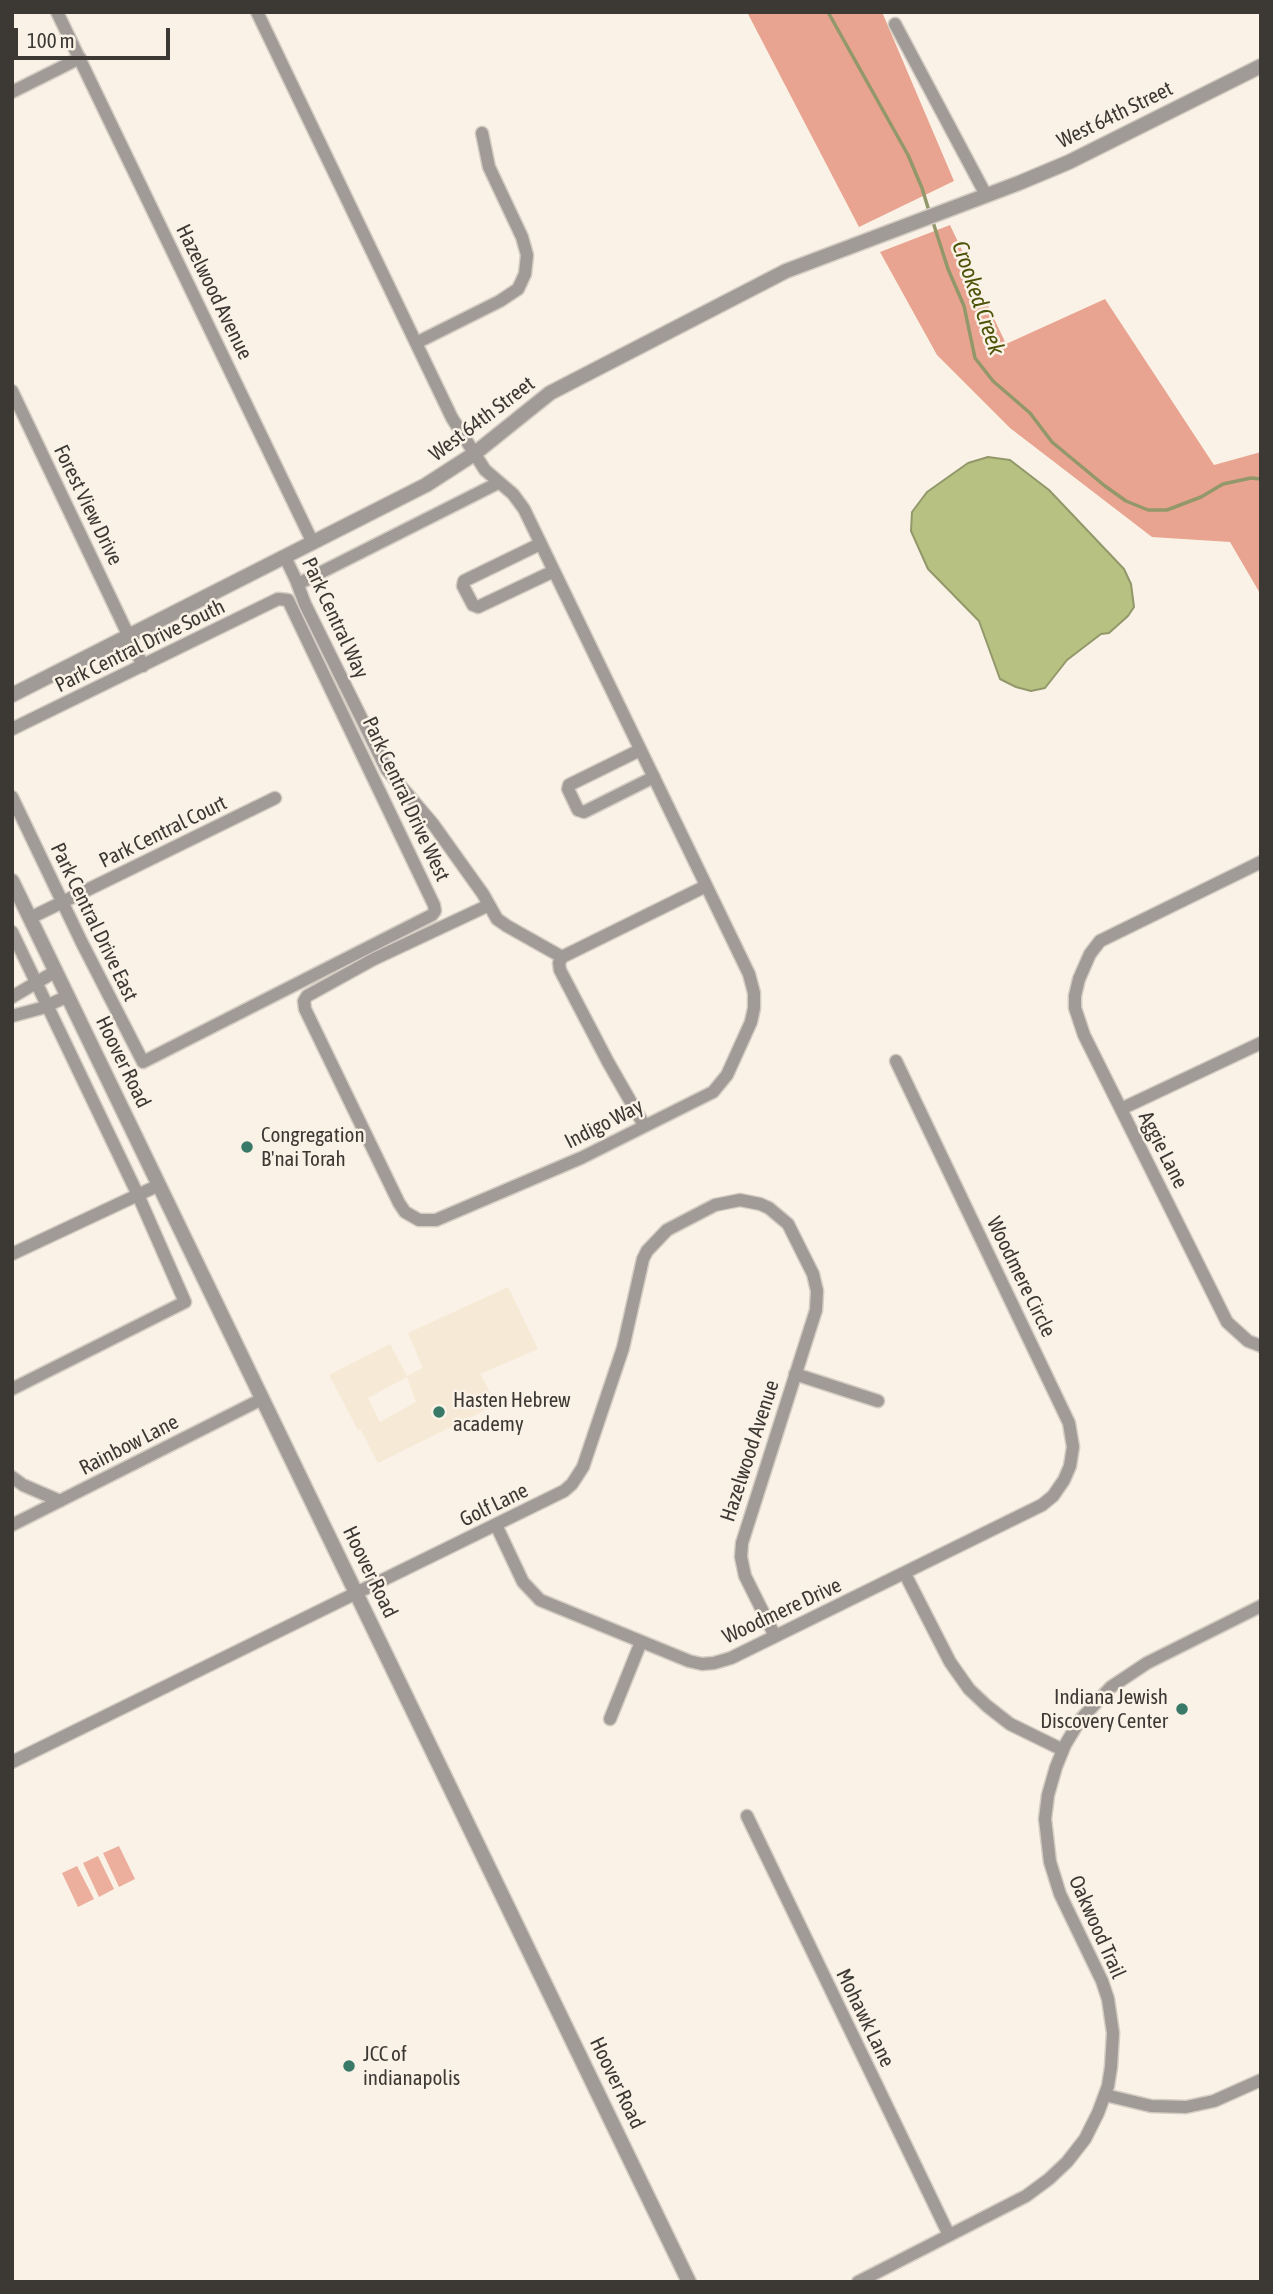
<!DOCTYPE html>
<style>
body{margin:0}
#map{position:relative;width:1273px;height:2294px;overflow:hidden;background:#faf2e6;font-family:"Asap Condensed",sans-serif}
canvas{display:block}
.frame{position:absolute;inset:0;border:14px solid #3c3935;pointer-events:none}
.scale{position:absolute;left:14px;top:28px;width:156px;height:32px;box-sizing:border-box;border:4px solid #3c3935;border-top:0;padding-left:9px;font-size:21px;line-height:24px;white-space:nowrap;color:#3c3935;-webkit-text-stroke:5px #faf2e6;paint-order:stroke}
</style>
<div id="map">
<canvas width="1273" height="2294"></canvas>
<div class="frame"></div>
<div class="scale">100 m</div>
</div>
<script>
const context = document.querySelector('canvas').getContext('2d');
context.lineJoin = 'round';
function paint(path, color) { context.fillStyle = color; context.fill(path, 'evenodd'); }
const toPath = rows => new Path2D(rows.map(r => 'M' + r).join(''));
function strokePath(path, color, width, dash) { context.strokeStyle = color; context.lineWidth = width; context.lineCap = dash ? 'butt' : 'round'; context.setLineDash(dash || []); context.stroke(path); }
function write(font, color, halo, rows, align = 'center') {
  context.font = font + ' "Asap Condensed",sans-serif'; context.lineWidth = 5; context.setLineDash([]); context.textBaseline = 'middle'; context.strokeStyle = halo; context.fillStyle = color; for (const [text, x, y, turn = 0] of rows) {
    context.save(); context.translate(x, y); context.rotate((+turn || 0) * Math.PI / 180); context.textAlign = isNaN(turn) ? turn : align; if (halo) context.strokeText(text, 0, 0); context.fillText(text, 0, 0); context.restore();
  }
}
const built = toPath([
 [508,1287,538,1349,480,1374,497,1404,378,1463,361,1430,365,1428,358,1430,329,1375,390,1344,407,1376,423,1368,408,1333],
 [407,1377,416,1402,380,1422,368,1398]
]);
const green = toPath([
 [119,1846,135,1879,119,1887,103,1853],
 [98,1856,114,1889,99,1897,83,1863],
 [77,1866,94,1899,78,1907,62,1873]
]);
const forest = toPath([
 [747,12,882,12,954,181,859,227],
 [950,225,1006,344,1105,299,1214,465,1261,452,1261,595,1230,542,1152,537,1010,428,937,355,880,252]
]);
const water = toPath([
 [988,457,1010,460,1049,490,1124,569,1131,584,1134,607,1128,616,1109,633,1101,634,1067,660,1045,688,1031,691,1016,687,1000,679,979,621,928,569,911,531,912,512,927,492,968,463,988,457]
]);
const stream = toPath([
 [828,12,908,155,922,188,929,211],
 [932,219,948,269,964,306,975,358,993,381,1030,413,1052,442,1105,486,1126,501,1148,510,1167,510,1201,497,1223,484,1251,478,1261,479]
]);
const minor = toPath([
 [57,12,313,543],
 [257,12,452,418,485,470,513,494,524,509,749,974,754,993,754,1008,751,1022,727,1075,713,1092,581,1158,436,1220,419,1220,405,1212,399,1203,305,1009,304,1001,307,996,374,959,489,905],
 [895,24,986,195],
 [12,92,80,58],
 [416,343,500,301,518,289,525,274,527,255,522,237,489,167,482,133],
 [12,391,143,666],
 [540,544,464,581,463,586,473,605,478,607,554,571],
 [285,557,296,580,305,604,387,770,433,824,483,894,497,919,507,926,562,957],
 [298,584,498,483],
 [12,729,278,599,288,600,434,905,435,911,432,915,143,1062,82,943,12,797],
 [640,750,569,785,568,789,578,810,584,812,654,777],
 [1261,862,1100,941,1090,954,1079,979,1075,996,1075,1008,1084,1035,1227,1322,1248,1341,1261,1346],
 [30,918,275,798],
 [12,932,138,1195,185,1302,12,1389],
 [562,957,559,963,560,970,608,1062,644,1125],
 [562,957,706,886],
 [12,997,56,971],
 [12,1016,42,1008,68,996],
 [1121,1109,1261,1043],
 [12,1254,159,1185],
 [795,1374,878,1401],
 [12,1477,23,1485,60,1501],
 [12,1525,262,1399],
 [496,1525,523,1582,540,1600,689,1661,702,1664,714,1663,731,1658,1042,1505,1053,1496,1064,1480,1070,1466,1073,1447,1069,1423,896,1061],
 [905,1574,950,1662,969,1689,987,1706,1010,1724,1063,1750],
 [610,1719,641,1642],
 [12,1762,564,1491,572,1484,583,1467,623,1348,643,1259,647,1251,667,1230,715,1205,740,1200,760,1204,769,1208,788,1224,813,1274,817,1291,816,1310,742,1543,741,1557,745,1576,775,1636],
 [747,1816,949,2235],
 [1105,2095,1151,2106,1186,2107,1214,2101,1261,2080],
 [858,2282,1026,2196,1049,2179,1067,2162,1085,2139,1098,2113,1108,2086,1111,2067,1113,2033,1108,1999,1102,1981,1060,1894,1050,1862,1045,1819,1048,1795,1056,1767,1065,1745,1080,1720,1111,1687,1147,1663,1261,1606]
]);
const tertiary = toPath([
 [12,695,426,485,474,454,550,393,786,271,1019,183,1069,162,1261,66],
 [12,881,689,2282]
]);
const markers = [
 [247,1147,7,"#397968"],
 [439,1412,7,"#397968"],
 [1182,1709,7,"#397968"],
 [349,2066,7,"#397968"]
];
const streetNames = [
 ["West 64th Street",1115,115,-26],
 ["Hazelwood Avenue",214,292,64],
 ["West 64th Street",482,419,-37],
 ["Forest View Drive",88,505,64],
 ["Park Central Way",335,618,65],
 ["Park Central Drive South",140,646,-26],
 ["Park Central Drive West",406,799,65],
 ["Park Central Court",163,832,-26],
 ["Park Central Drive East",94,922,64],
 ["Hoover Road",123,1062,64],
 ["Indigo Way",604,1124,-27],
 ["Aggie Lane",1163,1150,63],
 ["Woodmere Circle",1021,1277,64],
 ["Rainbow Lane",129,1445,-27],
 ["Hazelwood Avenue",750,1451,-72],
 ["Golf Lane",494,1505,-26],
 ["Hoover Road",370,1572,64],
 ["Woodmere Drive",782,1611,-25],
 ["Oakwood Trail",1097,1927,66],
 ["Mohawk Lane",865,2018,64],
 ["Hoover Road",617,2083,64]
];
const poiNames = [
 ["Congregation",261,1135],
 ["B'nai Torah",261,1159],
 ["Hasten Hebrew",453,1400],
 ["academy",453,1424],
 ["Indiana Jewish",1168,1697,"right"],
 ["Discovery Center",1168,1721,"right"],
 ["JCC of",363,2054],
 ["indianapolis",363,2078]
];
const waterNames = [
 ["Crooked Creek",978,298,71]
];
paint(built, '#f6e9d6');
paint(green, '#ecaf9d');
paint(forest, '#e8a490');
paint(water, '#b7c181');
strokePath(water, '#92986a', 2);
strokePath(stream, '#92986a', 3.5);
strokePath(minor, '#d4cdc3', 15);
strokePath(tertiary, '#d4cdc3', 17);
strokePath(minor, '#a09b97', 12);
strokePath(tertiary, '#a09b97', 14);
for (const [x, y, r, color] of markers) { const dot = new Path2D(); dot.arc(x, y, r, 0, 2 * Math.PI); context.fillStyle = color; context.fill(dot); strokePath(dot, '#faf2e6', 2.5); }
write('21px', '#3c3935', '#faf2e6', streetNames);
write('21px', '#3c3935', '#faf2e6', poiNames, 'left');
write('italic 23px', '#4c5308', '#faf2e6', waterNames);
</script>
